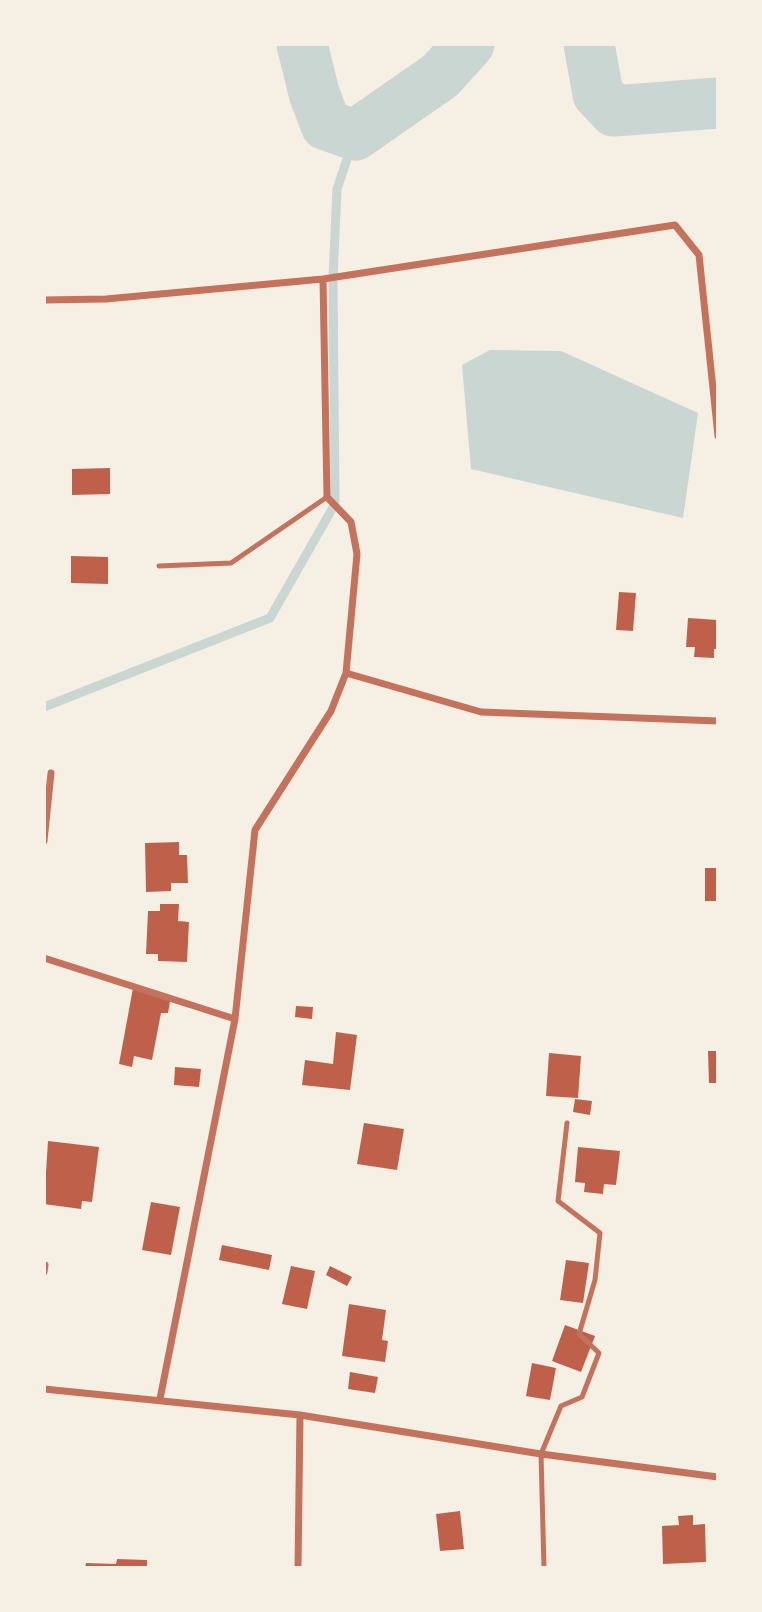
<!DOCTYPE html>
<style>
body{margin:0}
#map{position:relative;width:762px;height:1612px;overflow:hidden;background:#f6efe4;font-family:Georgia,serif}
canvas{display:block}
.frame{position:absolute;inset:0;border:46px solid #f6efe4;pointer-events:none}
</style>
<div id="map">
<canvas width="762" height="1612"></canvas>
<div class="frame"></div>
</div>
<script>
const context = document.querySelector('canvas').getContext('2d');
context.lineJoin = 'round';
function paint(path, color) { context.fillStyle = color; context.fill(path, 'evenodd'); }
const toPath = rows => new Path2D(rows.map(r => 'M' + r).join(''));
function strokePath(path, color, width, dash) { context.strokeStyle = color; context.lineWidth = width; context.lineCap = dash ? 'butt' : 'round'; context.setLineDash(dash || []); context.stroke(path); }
const water = toPath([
 [490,350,561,351,698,413,683,518,471,469,462,365]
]);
const stream = toPath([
 [44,707,270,618,335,504,333,278,337,189,355,135]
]);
const river = toPath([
 [302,44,314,93,326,125,355,135,440,76,469,44],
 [589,44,598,94,614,111,718,103]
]);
const building = toPath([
 [110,468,110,494,72,495,72,469],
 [71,556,108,557,108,584,71,583],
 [619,592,636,593,633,631,616,630],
 [688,618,718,620,718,649,714,649,714,658,694,657,695,647,686,647],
 [179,842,179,855,187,855,188,883,171,883,171,891,146,892,145,843],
 [705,868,718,868,718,901,705,901],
 [160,904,179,904,178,921,189,922,187,962,158,961,158,954,146,954,148,911,160,911],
 [133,988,171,996,168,1013,161,1013,152,1060,134,1056,132,1067,119,1064],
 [296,1006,313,1007,312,1019,295,1017],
 [336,1032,357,1035,350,1090,302,1085,305,1060,333,1064],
 [708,1051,718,1051,718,1083,709,1083],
 [549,1053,581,1056,578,1098,546,1096],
 [175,1067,201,1069,199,1087,174,1085],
 [575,1099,592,1101,590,1115,573,1112],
 [364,1123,404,1129,397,1170,357,1164],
 [48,1141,99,1147,92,1202,82,1201,81,1209,44,1204],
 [578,1147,620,1151,616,1185,604,1184,603,1194,584,1192,585,1183,575,1182],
 [151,1202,180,1207,171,1255,142,1250],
 [222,1245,272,1255,269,1270,219,1260],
 [566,1260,589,1263,583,1303,560,1300],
 [291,1266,315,1271,307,1309,282,1304],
 [330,1266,352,1277,347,1286,326,1275],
 [349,1304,386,1310,382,1340,388,1341,385,1362,342,1356],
 [565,1325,595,1336,581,1372,552,1361],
 [532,1363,556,1368,550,1400,526,1396],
 [350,1372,378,1377,375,1393,348,1389],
 [460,1511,464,1549,440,1551,436,1514],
 [693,1515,693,1525,705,1524,706,1562,663,1564,662,1526,679,1525,678,1516],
 [117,1559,147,1560,147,1568,85,1568,86,1563,116,1564]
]);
const service = toPath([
 [159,566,231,563,327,497],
 [544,1568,541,1454,561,1406,582,1397,599,1353,579,1334,595,1280,600,1233,558,1201,567,1123]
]);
const minor = toPath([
 [44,300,106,299,323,279,675,225,699,255,718,436],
 [346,673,481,712,718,721],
 [44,841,51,773],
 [44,958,235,1019],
 [44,1272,45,1265],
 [44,1389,300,1415,541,1454,718,1477],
 [160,1399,235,1019,255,830,331,711,346,673,357,554,351,522,327,497,323,279],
 [298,1568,300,1415]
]);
paint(water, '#c9d6d2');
strokePath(stream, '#c9d6d2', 9);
strokePath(river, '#c9d6d2', 51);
paint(building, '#bf614a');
strokePath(service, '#c5725c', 5);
strokePath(minor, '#c5725c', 7);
</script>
